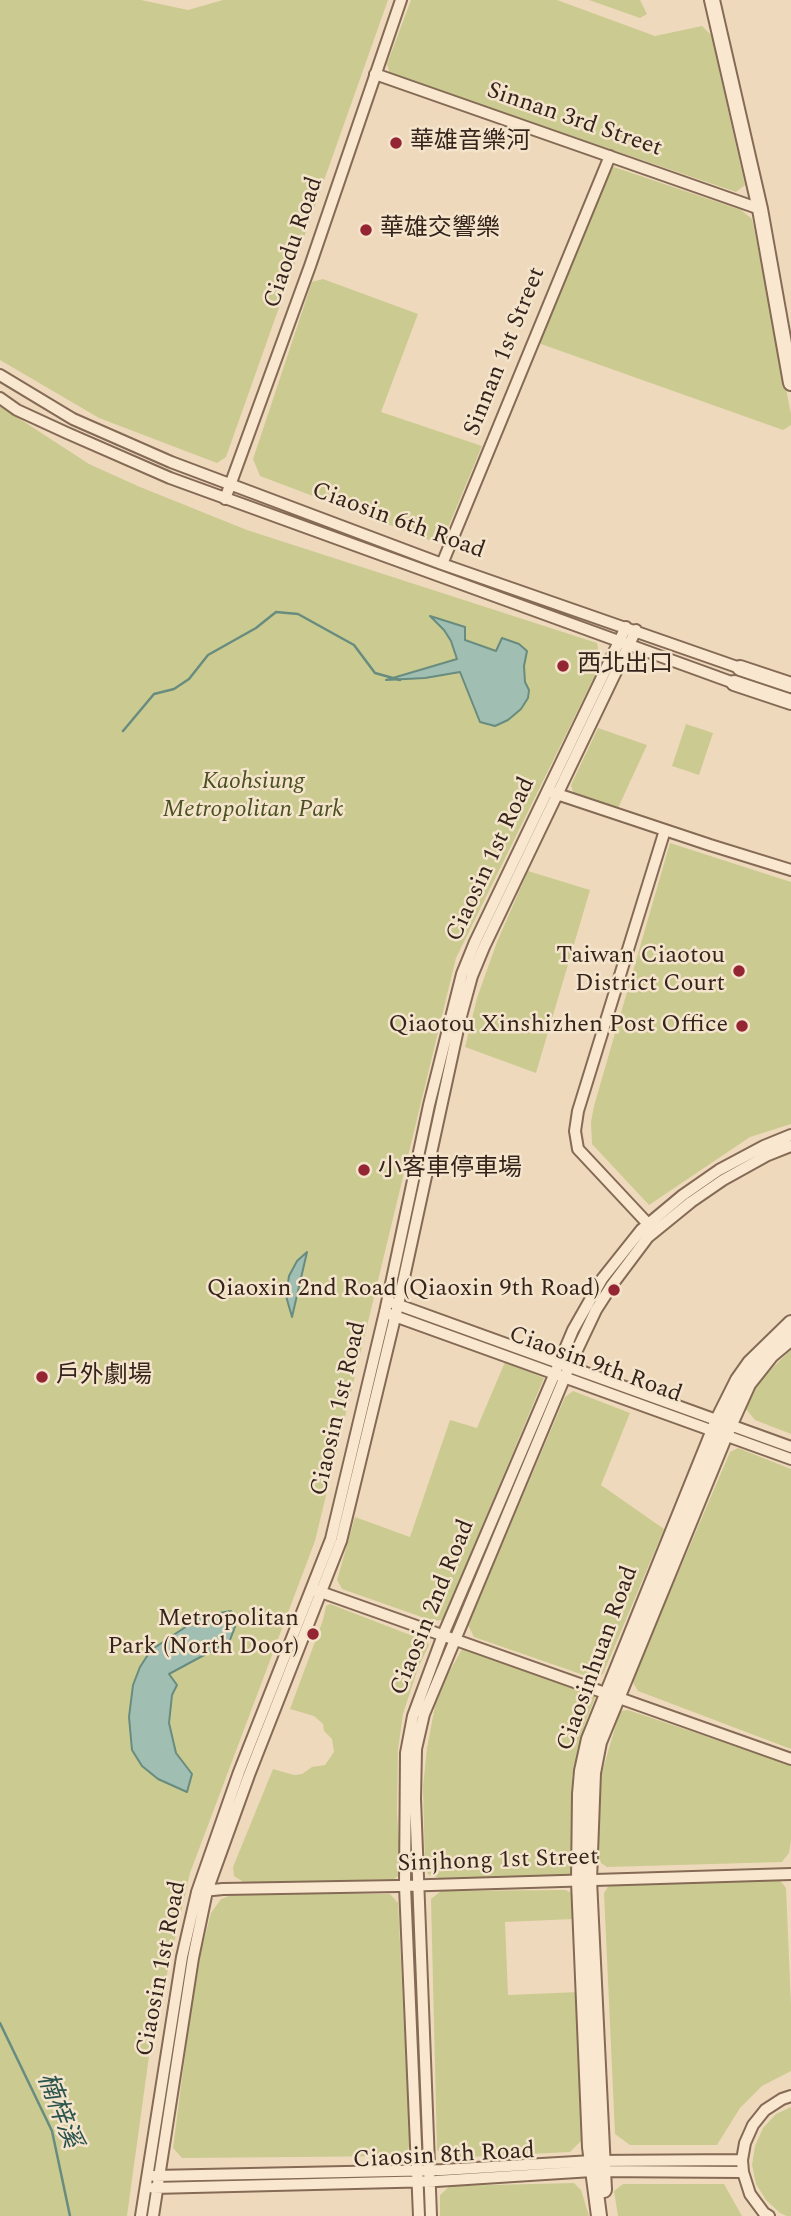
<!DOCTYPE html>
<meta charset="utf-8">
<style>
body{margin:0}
canvas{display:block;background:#eed9bc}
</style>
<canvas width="791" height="2216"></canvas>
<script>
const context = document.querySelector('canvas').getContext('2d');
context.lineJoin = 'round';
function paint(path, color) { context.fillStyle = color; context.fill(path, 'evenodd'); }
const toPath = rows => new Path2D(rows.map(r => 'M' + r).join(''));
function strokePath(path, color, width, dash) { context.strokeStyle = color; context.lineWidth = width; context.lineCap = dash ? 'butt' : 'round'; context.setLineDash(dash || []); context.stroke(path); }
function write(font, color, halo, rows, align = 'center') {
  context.font = font + ' Spectral,"Noto Sans TC",serif'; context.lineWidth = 5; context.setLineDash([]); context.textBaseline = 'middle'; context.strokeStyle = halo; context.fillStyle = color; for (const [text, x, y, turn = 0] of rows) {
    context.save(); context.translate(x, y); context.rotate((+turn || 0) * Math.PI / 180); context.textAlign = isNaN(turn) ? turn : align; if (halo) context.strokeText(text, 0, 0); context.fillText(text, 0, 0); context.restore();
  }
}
const green = toPath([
 [0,0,141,0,188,10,223,0,388,0,226,457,217,463,99,418,0,360],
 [411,0,557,0,655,36,702,26,711,35,745,185,736,192,390,74,387,64],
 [589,0,640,0,647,14,640,18],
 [614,167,741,210,752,219,791,414,791,425,783,430,541,344,539,339,607,171],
 [323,279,418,314,381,412,482,446,445,535,432,541,260,476,253,459,312,282],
 [0,406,89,464,140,487,247,530,597,643,601,663,456,958,315,1541,190,1873,150,2049,127,2216,0,2216],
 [686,724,713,733,699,775,672,766],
 [598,728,647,745,618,808,574,795,571,785],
 [670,843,791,882,791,1124,750,1137,649,1205,592,1144,591,1122,594,1106],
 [528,871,590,890,536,1073,465,1047,477,998,497,942],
 [791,1349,791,1434,755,1420,746,1409,750,1396,759,1382],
 [505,1362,544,1378,443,1620,433,1621,342,1589,337,1580,355,1517,410,1537,450,1420,477,1428],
 [573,1391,630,1413,601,1485,664,1529,603,1674,595,1679,474,1637,468,1625,565,1397],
 [738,1448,791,1469,791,1749,638,1691,632,1681,730,1452],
 [330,1604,426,1641,429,1645,418,1668,403,1714,398,1750,397,1812,401,1874,394,1879,245,1883,234,1876,233,1867,273,1769,294,1775,302,1774,312,1767,325,1765,334,1752,332,1739,324,1731,323,1724,314,1716,290,1709,323,1620,326,1606],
 [462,1649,596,1696,585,1723,572,1778,572,1875,439,1878,429,1875,425,1869,423,1787,427,1748,435,1706,447,1676],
 [628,1710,791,1765,791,1841,789,1853,782,1862,607,1867,598,1861,598,1786,620,1711],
 [779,1879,786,1888,791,2005,791,2071,762,2086,740,2108,717,2145,630,2145,615,2134,604,1893,609,1885],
 [565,1890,572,1893,573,1919,505,1922,508,1995,579,1992,584,2128,582,2140,570,2152,447,2158,437,2150,431,1899,441,1891],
 [234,1894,390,1894,398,1903,410,2143,406,2156,182,2158,173,2148,196,1971,211,1913,221,1899],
 [791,2107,791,2216,787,2216,780,2213,766,2200,756,2184,752,2165,755,2146,763,2128,776,2114],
 [574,2183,581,2190,589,2216,440,2216,440,2195,450,2186],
 [623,2184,724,2184,742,2216,618,2216,614,2191]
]);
const water = toPath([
 [430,616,465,627,465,640,496,651,502,638,519,644,527,651,524,666,525,682,529,690,528,698,521,709,508,720,495,726,480,722,460,672,425,678,386,680,457,659,451,641,444,630,430,616],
 [307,1252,292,1317,286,1296,289,1276,297,1261,307,1252],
 [231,1611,235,1619,235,1627,228,1645,219,1647,169,1674,177,1685,172,1695,169,1723,176,1753,192,1774,187,1792,158,1779,142,1766,132,1750,129,1717,133,1685,140,1667,151,1650,202,1616,231,1611]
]);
const stream = toPath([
 [123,731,154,694,174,689,189,679,208,655,256,628,276,612,298,614,354,645,375,673,400,680],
 [0,2023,52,2131,70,2216]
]);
const minor = toPath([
 [375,74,760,209],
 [0,375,73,419,171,462,442,564,740,668],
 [0,398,17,410,67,433,170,478,734,683],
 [225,499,310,266,401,0],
 [442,564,610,156],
 [551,792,710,845,791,870],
 [650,1226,578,1149,575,1131,578,1111,665,830],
 [393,1303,791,1447],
 [389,1314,791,1459],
 [315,1590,791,1759],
 [203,1891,223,1889,398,1886,791,1874],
 [154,2176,442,2170,592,2161,742,2160],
 [153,2188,436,2181,592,2171,743,2172],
 [141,2216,182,1957,197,1892,239,1772,331,1539,385,1312,429,1105,462,974,475,942,626,627],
 [153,2216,193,1958,207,1891,249,1775,341,1541,398,1305,460,1020,472,976,484,947,636,630],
 [419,2216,405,1886,406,1753,413,1716,443,1635,552,1380,573,1330,602,1279,641,1230,683,1195,719,1170,764,1146,791,1135],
 [431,2216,415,1799,416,1749,424,1714,569,1367,596,1310,612,1285,648,1237,691,1202,723,1180,768,1155,791,1146],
 [769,2216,764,2213,750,2194,743,2172,742,2160,745,2143,753,2125,765,2110,782,2099,791,2096]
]);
const tertiary = toPath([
 [712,0,760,209,791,383],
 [740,668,791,685],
 [734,683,791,702],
 [604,2190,589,1880,593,1773,599,1742,725,1435,748,1384,771,1355,791,1338],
 [599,2216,590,2147,579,1881,580,1794,582,1771,589,1739,718,1420,738,1380,750,1363,791,1323]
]);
const markers = [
 [396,143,7,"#942633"],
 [366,230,7,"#942633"],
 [563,666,7,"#942633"],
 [739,971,7,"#942633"],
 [742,1026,7,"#942633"],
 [364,1170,7,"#942633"],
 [614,1290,7,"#942633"],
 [42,1377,7,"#942633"],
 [313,1634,7,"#942633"]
];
const streetNames = [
 ["Sinnan 3rd Street",574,121,19],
 ["Ciaodu Road",295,243,-71],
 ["Sinnan 1st Street",506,352,-68],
 ["Ciaosin 6th Road",398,522,20],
 ["Ciaosin 1st Road",492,860,-65],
 ["Ciaosin 9th Road",595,1366,20],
 ["Ciaosin 1st Road",340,1409,-77],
 ["Ciaosin 2nd Road",434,1608,-68],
 ["Ciaosinhuan Road",599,1659,-70],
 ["Sinjhong 1st Street",498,1862,-2],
 ["Ciaosin 1st Road",163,1969,-79],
 ["Ciaosin 8th Road",444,2157,-3]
];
const poiNames = [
 ["華雄音樂河",410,143],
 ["華雄交響樂",380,230],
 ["西北出口",577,666],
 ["Taiwan Ciaotou",725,957,"right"],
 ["District Court",725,985,"right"],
 ["Qiaotou Xinshizhen Post Office",728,1026,"right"],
 ["小客車停車場",378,1170],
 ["Qiaoxin 2nd Road (Qiaoxin 9th Road)",600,1290,"right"],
 ["戶外劇場",56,1377],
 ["Metropolitan",299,1620,"right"],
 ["Park (North Door)",299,1648,"right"]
];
const parkNames = [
 ["Kaohsiung",253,783],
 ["Metropolitan Park",253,811]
];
const waterNames = [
 ["楠梓溪",57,2111,69]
];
paint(green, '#cbcb91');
paint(water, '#a0bfb2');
strokePath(water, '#688c7f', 2);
strokePath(stream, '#688c7f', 2.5);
strokePath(minor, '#856a56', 14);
strokePath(tertiary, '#856a56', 18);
strokePath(minor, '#f9e8cf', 10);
strokePath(tertiary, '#f9e8cf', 14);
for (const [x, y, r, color] of markers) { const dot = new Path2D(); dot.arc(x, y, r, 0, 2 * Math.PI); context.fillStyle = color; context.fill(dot); strokePath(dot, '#f5e4cc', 2.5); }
write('24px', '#34241b', '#f5e4cc', streetNames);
write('24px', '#34241b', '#f5e4cc', poiNames, 'left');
write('italic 24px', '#4a5121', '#f5e4cc', parkNames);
write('italic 26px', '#2a544d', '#f5e4cc', waterNames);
</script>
